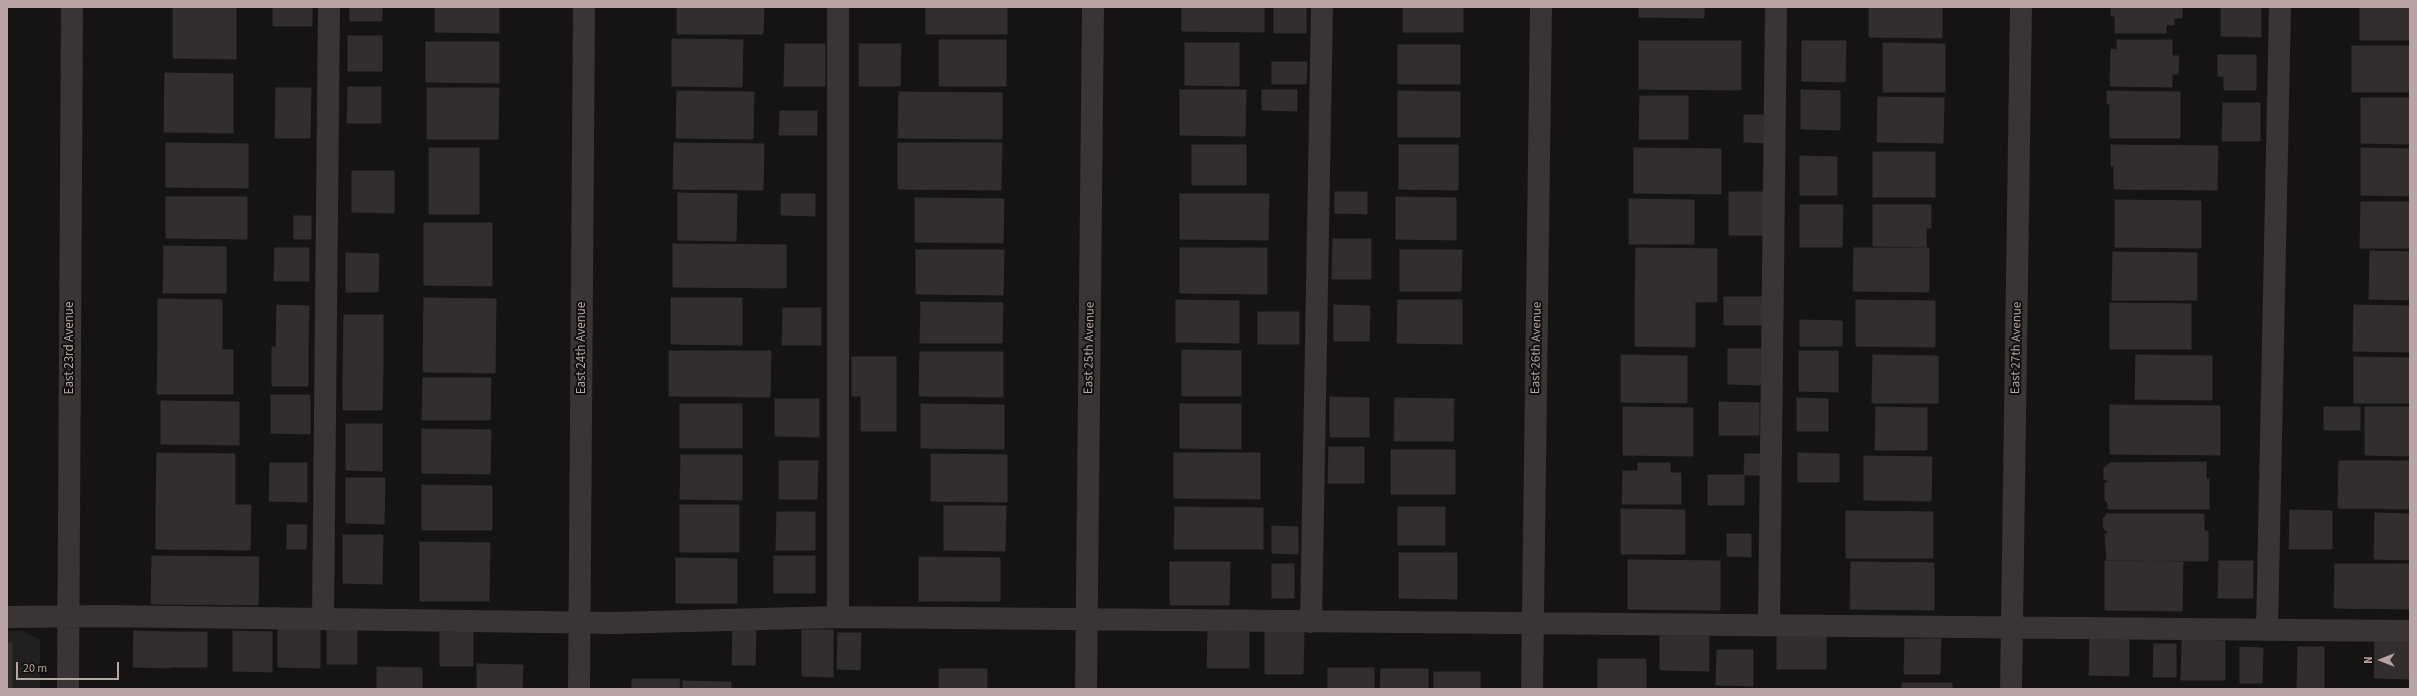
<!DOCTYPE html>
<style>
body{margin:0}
#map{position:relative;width:2417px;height:696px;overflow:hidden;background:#151413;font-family:"Source Sans 3",sans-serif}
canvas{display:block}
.frame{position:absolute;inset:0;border:8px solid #b7a4a3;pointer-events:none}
.north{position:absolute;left:2361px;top:640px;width:40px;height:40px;-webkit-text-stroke:3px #100f0e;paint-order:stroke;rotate:270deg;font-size:11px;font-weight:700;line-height:16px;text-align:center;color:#b7a4a3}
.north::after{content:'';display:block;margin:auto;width:14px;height:18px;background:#b7a4a3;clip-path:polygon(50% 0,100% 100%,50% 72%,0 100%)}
.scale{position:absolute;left:16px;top:662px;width:103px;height:18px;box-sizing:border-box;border:2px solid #b7a4a3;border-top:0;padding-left:5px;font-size:12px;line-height:14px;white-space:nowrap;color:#b7a4a3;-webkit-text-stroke:3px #100f0e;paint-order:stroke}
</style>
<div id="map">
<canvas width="2417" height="696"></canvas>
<div class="frame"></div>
<div class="north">N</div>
<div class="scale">20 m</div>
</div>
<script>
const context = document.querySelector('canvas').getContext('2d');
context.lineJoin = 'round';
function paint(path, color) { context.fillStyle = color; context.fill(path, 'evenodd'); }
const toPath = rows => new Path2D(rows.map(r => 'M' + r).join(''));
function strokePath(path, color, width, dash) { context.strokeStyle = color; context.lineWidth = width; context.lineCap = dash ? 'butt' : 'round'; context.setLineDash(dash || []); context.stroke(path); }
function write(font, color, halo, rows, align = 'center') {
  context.font = font + ' "Source Sans 3",sans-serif'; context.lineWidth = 4; context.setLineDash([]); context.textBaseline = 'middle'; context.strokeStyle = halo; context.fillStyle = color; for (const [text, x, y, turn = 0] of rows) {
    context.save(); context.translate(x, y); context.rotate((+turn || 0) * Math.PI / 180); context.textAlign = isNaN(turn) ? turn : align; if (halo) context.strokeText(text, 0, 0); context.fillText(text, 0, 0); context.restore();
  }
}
const built = toPath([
 [7,631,24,631,40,640,40,689,7,689]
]);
const building = toPath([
 [173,7,236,7,236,59,173,58,173,7],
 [273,7,312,7,312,26,273,26,273,7],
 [350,7,382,7,382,21,350,21,350,7],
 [435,7,499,7,499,33,435,32,435,7],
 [677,7,764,7,763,34,677,34,677,7],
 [926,7,1007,7,1007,34,926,34,926,7],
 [1182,7,1264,7,1264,32,1182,31,1182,7],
 [1274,7,1306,7,1306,33,1274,33,1274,7],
 [1403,7,1463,7,1463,32,1403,32,1403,7],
 [1639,7,1704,7,1704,18,1639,17,1639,7],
 [1869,7,1942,7,1942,38,1869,37,1869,7],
 [2111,7,2182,7,2182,18,2174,18,2174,25,2166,25,2166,33,2115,33,2115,16,2111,16,2111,7],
 [2221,7,2261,7,2261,37,2221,36,2221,7],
 [2360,7,2410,7,2410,40,2360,40,2360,7],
 [348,36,382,36,382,71,348,71,348,36],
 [672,39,743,40,742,87,672,86,672,39],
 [939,40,1006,40,1006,86,939,86,939,40],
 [2117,40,2172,40,2172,56,2179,56,2178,74,2172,74,2172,87,2110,86,2111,49,2117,50,2117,40],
 [1639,41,1741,41,1741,90,1639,89,1639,41],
 [1802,41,1846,41,1845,82,1802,81,1802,41],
 [426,42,499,42,499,83,426,82,426,42],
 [1185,43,1239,43,1239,86,1185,85,1185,43],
 [1883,43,1945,44,1945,92,1883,92,1883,43],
 [785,44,825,44,825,86,784,86,785,44],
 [859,44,901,44,900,86,859,86,859,44],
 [1398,45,1460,45,1460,84,1398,84,1398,45],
 [2352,46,2410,46,2410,92,2352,92,2352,46],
 [2218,55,2256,55,2256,90,2224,90,2224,76,2218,76,2218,55],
 [1272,62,1307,62,1306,84,1272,84,1272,62],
 [165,73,233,74,233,133,164,132,165,73],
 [348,87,381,87,381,123,347,123,348,87],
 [276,88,311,88,310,138,275,138,276,88],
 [427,88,499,88,498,139,427,139,427,88],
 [1180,90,1246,90,1245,136,1180,135,1180,90],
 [1262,90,1297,90,1297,111,1262,110,1262,90],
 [1801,90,1840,91,1840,130,1801,129,1801,90],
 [677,91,754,92,753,139,676,138,677,91],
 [1398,91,1460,92,1460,137,1398,137,1398,91],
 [2107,91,2180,92,2180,138,2110,138,2110,104,2107,104,2107,91],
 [899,92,1002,93,1002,139,898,138,899,92],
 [1640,96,1688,96,1688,139,1639,139,1640,96],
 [1878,97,1944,98,1943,143,1877,142,1878,97],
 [2361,98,2410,98,2410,144,2361,143,2361,98],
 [2223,103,2260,103,2260,141,2222,141,2223,103],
 [780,111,817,111,817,135,779,135,780,111],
 [1744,115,1770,115,1769,143,1744,142,1744,115],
 [166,143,248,144,248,188,166,187,166,143],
 [674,143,764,144,763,190,673,189,674,143],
 [898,143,1002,143,1001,190,898,189,898,143],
 [1192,145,1246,145,1246,185,1192,185,1192,145],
 [1399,145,1458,145,1458,190,1399,189,1399,145],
 [2111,145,2218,146,2217,190,2114,189,2114,166,2111,166,2111,145],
 [429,148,479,148,479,214,429,214,429,148],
 [1634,148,1721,149,1721,194,1634,193,1634,148],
 [2361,148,2410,149,2410,196,2361,195,2361,148],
 [1873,152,1935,152,1935,197,1873,197,1873,152],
 [1800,156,1837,157,1837,195,1800,195,1800,156],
 [352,171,394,171,394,213,352,212,352,171],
 [1335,192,1367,192,1367,214,1335,213,1335,192],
 [1729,192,1768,192,1768,235,1729,235,1729,192],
 [678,193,737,194,736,241,678,240,678,193],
 [781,194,815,194,815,216,781,215,781,194],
 [1180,194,1269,194,1268,240,1180,239,1180,194],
 [166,197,247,197,247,239,166,238,166,197],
 [1396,197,1456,198,1456,240,1396,239,1396,197],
 [915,198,1004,199,1003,243,915,242,915,198],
 [1629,199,1694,200,1694,244,1629,244,1629,199],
 [2115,200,2201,201,2201,248,2115,247,2115,200],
 [2361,202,2410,202,2410,248,2360,248,2361,202],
 [1800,205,1843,205,1842,247,1800,247,1800,205],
 [1873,205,1931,205,1931,228,1926,228,1926,247,1873,246,1873,205],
 [294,216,311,216,311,239,294,239,294,216],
 [424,223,492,223,492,286,424,285,424,223],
 [1333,239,1371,239,1371,279,1332,279,1333,239],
 [673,244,786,245,786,288,673,287,673,244],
 [164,246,226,247,226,293,163,293,164,246],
 [275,248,309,248,309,281,274,281,275,248],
 [1180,248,1267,248,1267,294,1180,293,1180,248],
 [1636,248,1717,249,1717,302,1635,301,1636,248],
 [1854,248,1929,248,1929,292,1853,291,1854,248],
 [916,250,1004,250,1003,295,916,294,916,250],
 [1400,250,1462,250,1461,291,1400,291,1400,250],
 [2370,251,2410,252,2410,300,2369,299,2370,251],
 [2113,252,2197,253,2197,300,2112,300,2113,252],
 [346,253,379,254,378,292,346,292,346,253],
 [1724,297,1764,297,1764,325,1724,325,1724,297],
 [424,298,496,299,495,373,423,372,424,298],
 [671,298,742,298,742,345,671,344,671,298],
 [158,299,222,300,222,350,158,349,158,299],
 [1176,300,1239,301,1239,343,1176,342,1176,300],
 [1398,300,1462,300,1462,344,1397,343,1398,300],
 [1856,300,1935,301,1935,347,1856,346,1856,300],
 [1635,301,1695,302,1695,347,1635,346,1635,301],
 [921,302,1003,303,1002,343,920,343,921,302],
 [2110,303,2191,304,2191,349,2110,349,2110,303],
 [277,305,309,306,308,348,276,347,277,305],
 [1334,305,1370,306,1369,341,1334,341,1334,305],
 [2354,305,2410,306,2410,352,2353,351,2354,305],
 [783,308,821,308,821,345,782,345,783,308],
 [1258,312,1299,312,1299,344,1258,344,1258,312],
 [344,315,383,315,383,373,343,373,344,315],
 [1800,320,1842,321,1842,346,1800,346,1800,320],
 [272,347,308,348,308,386,272,386,272,347],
 [158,349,233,350,233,394,157,394,158,349],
 [1728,349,1762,349,1762,385,1728,384,1728,349],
 [1182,350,1241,351,1241,396,1182,396,1182,350],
 [669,351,771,351,770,397,669,396,669,351],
 [1799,351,1838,351,1838,392,1799,391,1799,351],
 [920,352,1003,352,1003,397,919,396,920,352],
 [1621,355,1687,356,1687,403,1621,402,1621,355],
 [1873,355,1938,356,1938,403,1872,403,1873,355],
 [2136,355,2212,356,2212,400,2135,399,2136,355],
 [852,357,896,357,896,396,852,396,852,357],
 [2354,357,2410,358,2410,403,2354,403,2354,357],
 [343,373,383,373,382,410,343,410,343,373],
 [423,378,491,378,490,420,422,420,423,378],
 [271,395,310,395,310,434,271,433,271,395],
 [861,396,896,396,896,431,861,431,861,396],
 [1330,397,1369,398,1369,437,1330,437,1330,397],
 [1395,398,1454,399,1453,441,1394,441,1395,398],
 [1797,398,1828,399,1828,431,1797,431,1797,398],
 [775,399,819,399,819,437,775,436,775,399],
 [161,401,239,402,239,445,161,444,161,401],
 [1719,402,1759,403,1759,435,1719,435,1719,402],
 [680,404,742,404,742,448,680,448,680,404],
 [921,404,1004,405,1004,449,921,448,921,404],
 [1180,404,1241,404,1241,449,1180,448,1180,404],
 [2110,405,2220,406,2220,455,2110,454,2110,405],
 [1623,407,1693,408,1693,456,1623,455,1623,407],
 [1876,407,1927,408,1927,450,1875,450,1876,407],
 [2324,407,2360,407,2360,430,2324,430,2324,407],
 [2365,407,2410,407,2410,456,2365,455,2365,407],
 [346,424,382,424,382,471,346,470,346,424],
 [422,429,491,430,490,474,422,473,422,429],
 [1329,447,1364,447,1364,483,1328,483,1329,447],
 [1391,450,1455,450,1455,494,1391,494,1391,450],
 [157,453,235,454,235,505,156,505,157,453],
 [1174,453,1260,453,1260,499,1174,498,1174,453],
 [1798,453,1839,454,1839,482,1798,482,1798,453],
 [931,454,1007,455,1007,502,931,501,931,454],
 [1745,454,1762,454,1762,475,1744,475,1745,454],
 [681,455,742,455,742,500,680,499,681,455],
 [1864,456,1932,457,1931,501,1864,500,1864,456],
 [779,461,818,461,817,499,779,499,779,461],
 [2339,461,2410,461,2410,509,2338,508,2339,461],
 [2206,462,2206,479,2209,479,2209,509,2108,509,2108,503,2105,500,2105,484,2109,481,2104,479,2104,468,2110,463,2206,462],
 [270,463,307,463,307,502,269,501,270,463],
 [1638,463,1670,463,1670,473,1681,473,1681,504,1622,504,1623,471,1638,471,1638,463],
 [1708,475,1744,475,1744,505,1708,505,1708,475],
 [346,478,385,478,384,524,346,523,346,478],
 [422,485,492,486,492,530,422,530,422,485],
 [156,505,251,505,250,550,156,549,156,505],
 [680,505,739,505,739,552,680,552,680,505],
 [944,506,1006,506,1005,551,944,550,944,506],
 [1175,507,1263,508,1263,549,1174,549,1175,507],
 [1398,507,1445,507,1445,545,1398,545,1398,507],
 [1621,509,1685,510,1685,554,1621,554,1621,509],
 [2290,510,2332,511,2332,549,2289,549,2290,510],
 [1846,511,1933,512,1933,558,1846,558,1846,511],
 [777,512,815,512,815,550,776,550,777,512],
 [2375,513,2410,514,2410,560,2374,559,2375,513],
 [2107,514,2204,514,2204,531,2208,531,2208,561,2107,560,2105,534,2108,534,2108,532,2104,529,2103,519,2107,514],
 [287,525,307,525,306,549,287,549,287,525],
 [1272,526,1298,527,1298,554,1272,553,1272,526],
 [1727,534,1751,534,1751,557,1727,556,1727,534],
 [343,535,383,535,382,584,343,583,343,535],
 [420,542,490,543,489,601,420,601,420,542],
 [1399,553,1457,553,1457,599,1399,598,1399,553],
 [152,556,259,557,258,605,151,604,152,556],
 [774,556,815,556,815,593,774,593,774,556],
 [919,557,1000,558,1000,601,919,601,919,557],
 [676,558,737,559,737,603,676,603,676,558],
 [1628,560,1720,561,1720,610,1628,609,1628,560],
 [2105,561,2183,562,2182,611,2105,610,2105,561],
 [2219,561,2253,561,2253,598,2218,598,2219,561],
 [1170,562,1230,562,1229,605,1170,605,1170,562],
 [1851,562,1934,563,1934,610,1850,609,1851,562],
 [1272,564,1294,564,1294,598,1272,598,1272,564],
 [2335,564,2410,564,2410,609,2334,608,2335,564],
 [327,627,357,627,357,664,327,664,327,627],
 [733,627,756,627,755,665,732,665,733,627],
 [278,629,320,629,320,668,278,667,278,629],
 [802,630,833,630,833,677,802,676,802,630],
 [134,631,170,632,169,668,133,667,134,631],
 [233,631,272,632,272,672,233,671,233,631],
 [1208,631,1249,632,1249,668,1207,668,1208,631],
 [1265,631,1304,631,1303,674,1265,674,1265,631],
 [170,632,207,632,207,667,169,667,170,632],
 [440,632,473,632,473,666,440,666,440,632],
 [838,633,861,633,860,670,837,669,838,633],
 [1777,635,1826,636,1826,669,1777,669,1777,635],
 [1660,636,1709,636,1709,671,1660,670,1660,636],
 [2090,638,2129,638,2129,676,2089,675,2090,638],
 [1905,639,1941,639,1940,674,1904,674,1905,639],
 [2182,640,2225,641,2225,680,2181,680,2182,640],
 [2375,641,2410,641,2410,679,2374,678,2375,641],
 [7,643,12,643,12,689,7,689,7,643],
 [2154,644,2176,644,2176,677,2153,677,2154,644],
 [2240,647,2263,648,2262,683,2240,683,2240,647],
 [2298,647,2324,647,2324,689,2297,689,2298,647],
 [1717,650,1753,650,1753,686,1716,685,1717,650],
 [1598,659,1646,659,1646,689,1598,689,1598,659],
 [477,664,523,665,522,689,477,689,477,664],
 [377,667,422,668,422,689,377,689,377,667],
 [1328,668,1374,668,1374,689,1328,689,1328,668],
 [939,669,987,669,987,689,939,689,939,669],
 [1381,669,1428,669,1428,689,1380,689,1381,669],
 [1434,672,1480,672,1480,689,1434,689,1434,672],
 [632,679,680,679,679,689,632,689,632,679],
 [683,681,731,682,731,689,683,689,683,681],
 [1902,683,1952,683,1952,689,1902,689,1902,683]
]);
const minor = toPath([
 [838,7,838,617],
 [7,617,106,616,614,623,838,617,2410,631],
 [323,618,329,7],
 [1311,622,1322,7],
 [1769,625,1776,7],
 [2267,630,2280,7],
 [68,689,72,7],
 [579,689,584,7],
 [1086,689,1093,7],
 [1532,689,1541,7],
 [2011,689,2021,7]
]);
const streetNames = [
 ["East 23rd Avenue",70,348,-90],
 ["East 24th Avenue",582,348,-90],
 ["East 25th Avenue",1090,348,-89],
 ["East 26th Avenue",1537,348,-89],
 ["East 27th Avenue",2017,348,-89]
];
paint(built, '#22201f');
paint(building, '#322e2e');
strokePath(building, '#312e2d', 1);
strokePath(minor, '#3a3534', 22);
write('13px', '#b7a4a3', '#100f0e', streetNames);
</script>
